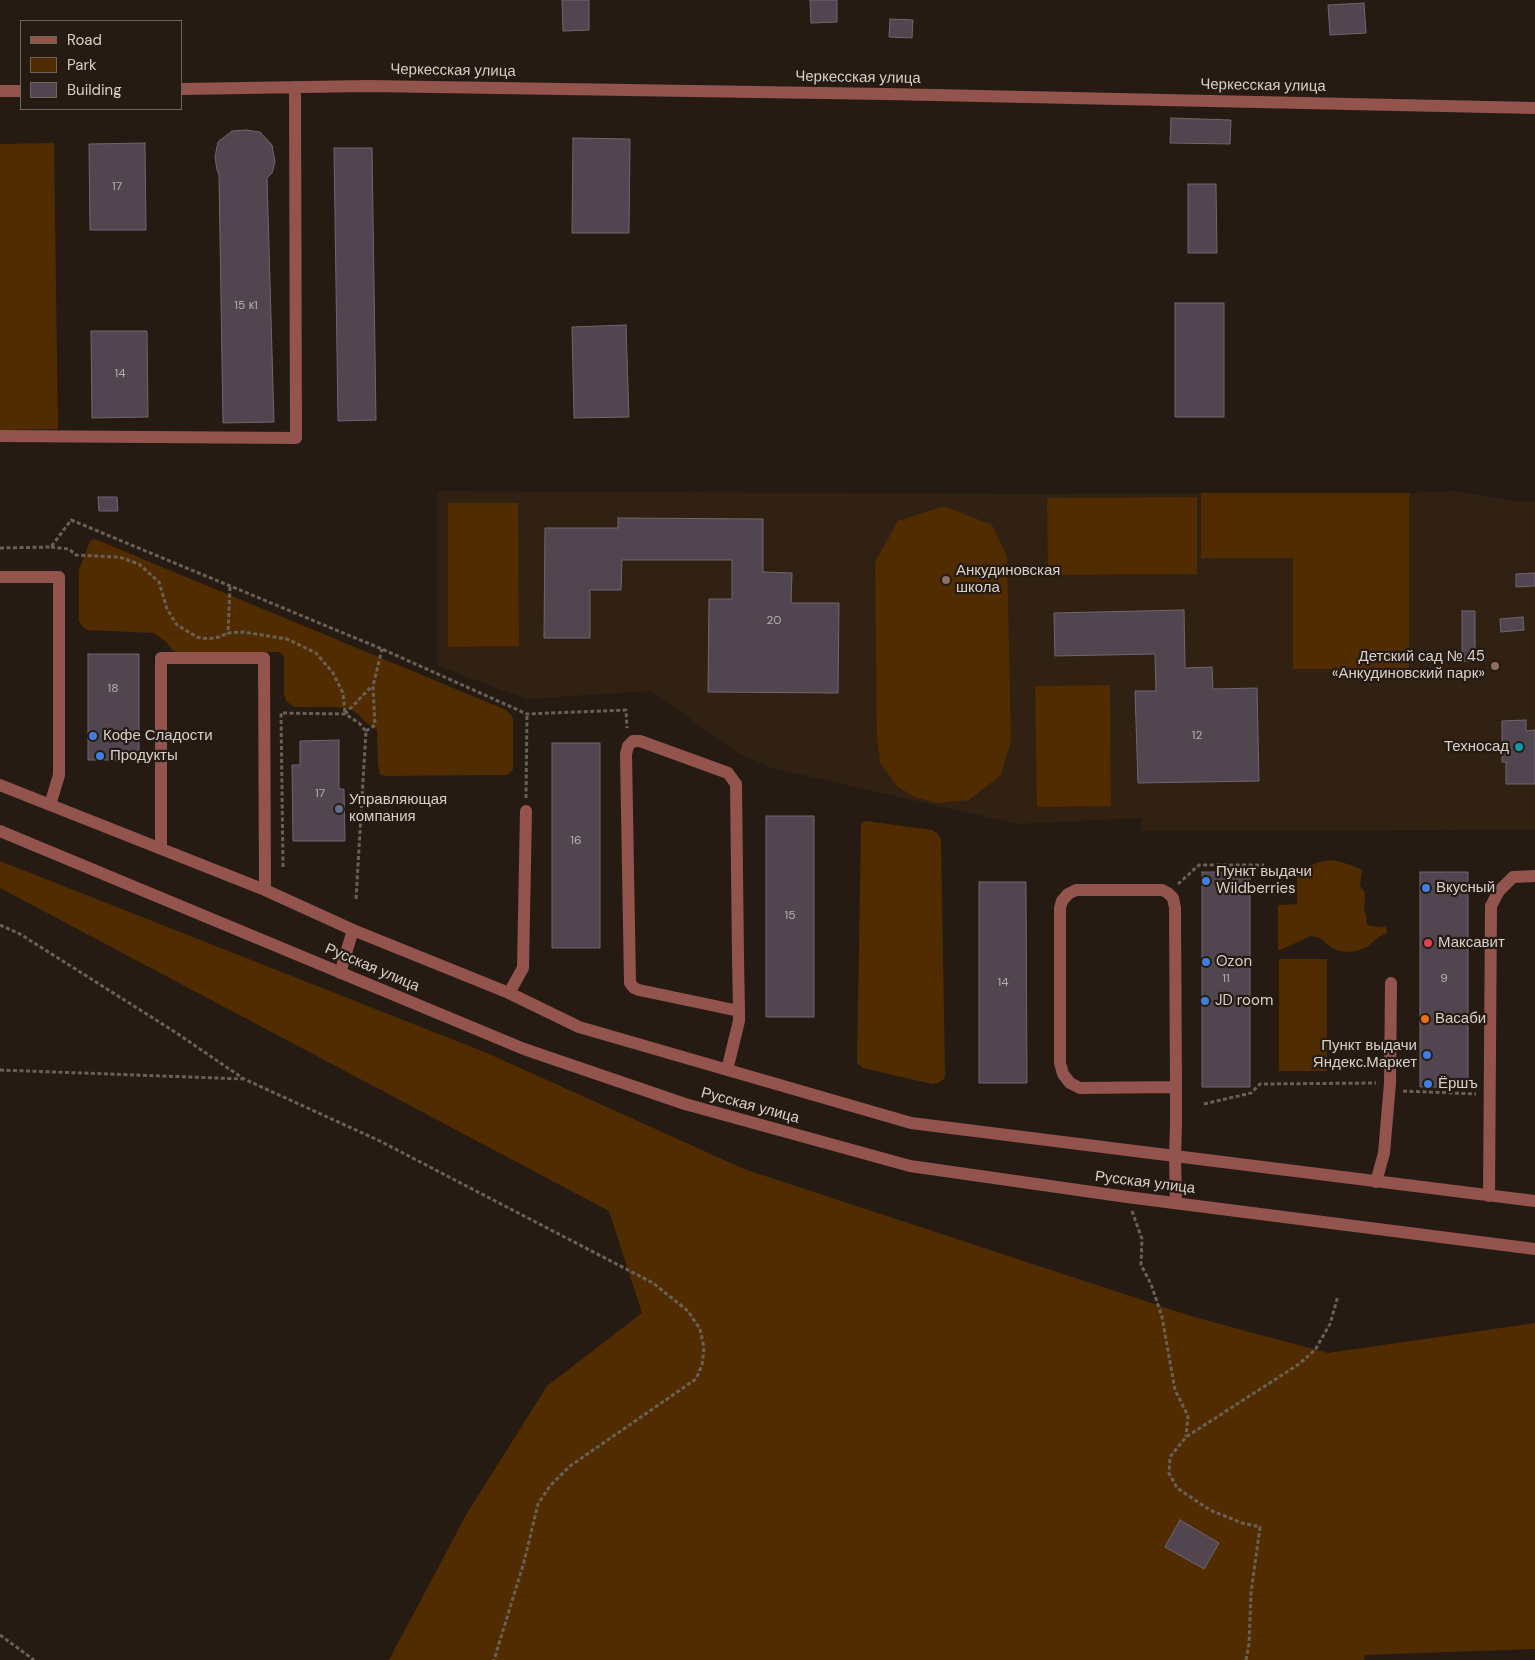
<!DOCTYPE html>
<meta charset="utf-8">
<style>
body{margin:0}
#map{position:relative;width:1535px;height:1660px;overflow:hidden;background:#251b12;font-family:"DM Sans",sans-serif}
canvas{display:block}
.legend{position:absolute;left:20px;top:20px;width:162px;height:90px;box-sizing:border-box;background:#251b12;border:1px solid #6d645c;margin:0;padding:6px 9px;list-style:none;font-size:15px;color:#d8d1cb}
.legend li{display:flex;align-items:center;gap:10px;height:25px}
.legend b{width:25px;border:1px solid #6d645c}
</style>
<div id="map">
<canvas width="1535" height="1660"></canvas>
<ul class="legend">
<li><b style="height:6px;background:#92544d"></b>Road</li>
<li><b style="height:14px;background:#512c00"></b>Park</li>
<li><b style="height:14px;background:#514650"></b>Building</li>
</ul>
</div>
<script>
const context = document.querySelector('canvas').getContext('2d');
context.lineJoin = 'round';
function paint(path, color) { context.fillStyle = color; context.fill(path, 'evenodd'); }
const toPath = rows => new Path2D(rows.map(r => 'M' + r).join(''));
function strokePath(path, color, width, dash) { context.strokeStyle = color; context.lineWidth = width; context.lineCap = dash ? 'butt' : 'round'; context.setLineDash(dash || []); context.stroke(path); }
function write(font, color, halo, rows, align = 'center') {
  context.font = font + ' "DM Sans",sans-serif'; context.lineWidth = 4.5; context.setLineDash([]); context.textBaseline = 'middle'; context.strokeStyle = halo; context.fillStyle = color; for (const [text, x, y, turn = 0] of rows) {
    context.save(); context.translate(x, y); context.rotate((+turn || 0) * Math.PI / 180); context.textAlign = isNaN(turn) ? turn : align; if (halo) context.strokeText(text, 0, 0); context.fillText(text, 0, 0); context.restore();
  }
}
const built = toPath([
 [438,491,1019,494,1409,493,1454,491,1518,502,1535,502,1535,830,1142,831,1141,818,1018,824,772,768,736,752,652,691,526,699,438,666]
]);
const green = toPath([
 [54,143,58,429,0,430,0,144],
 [1201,493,1409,493,1409,669,1293,669,1293,558,1201,558],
 [1197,497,1197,574,1048,575,1047,498],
 [448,503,518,503,519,646,448,647],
 [944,506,992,525,1007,556,1011,741,1001,775,969,800,938,803,914,797,897,786,880,763,877,737,875,562,898,521],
 [95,539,506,710,512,716,513,719,513,769,507,775,503,775,384,776,380,774,378,764,377,730,364,721,358,714,352,710,339,707,294,707,286,701,284,693,284,658,280,652,180,653,173,651,166,642,154,633,87,630,83,627,79,621,79,570,90,541],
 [1110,685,1111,806,1037,807,1035,686],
 [865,821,932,830,937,833,941,839,945,1074,944,1079,938,1083,932,1084,863,1068,857,1063,861,830,861,824],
 [1333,860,1351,865,1362,870,1360,886,1365,893,1364,910,1367,917,1366,923,1370,926,1386,927,1387,933,1379,937,1367,947,1356,951,1346,952,1340,951,1332,948,1320,938,1311,936,1278,951,1278,905,1297,904,1297,868,1302,869,1319,862],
 [0,861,487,1053,744,1169,1194,1317,1328,1353,1535,1323,1535,1649,1365,1655,1364,1660,389,1660,466,1515,547,1386,642,1313,609,1211,0,888],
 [1279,959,1327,959,1327,1071,1279,1071]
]);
const building = toPath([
 [562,0,589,0,589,30,563,31,562,0],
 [810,0,837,0,837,22,811,23,810,0],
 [1364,3,1366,33,1330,35,1328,5,1364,3],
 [890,19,913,20,912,38,889,37,890,19],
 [1171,118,1231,120,1230,144,1170,143,1171,118],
 [246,130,260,132,272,145,275,162,272,173,267,178,274,422,223,423,219,175,217,170,215,157,218,142,232,131,246,130],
 [573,138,630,139,629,233,572,233,573,138],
 [145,143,146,230,90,230,89,144,145,143],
 [334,148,372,148,376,420,338,421,334,148],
 [1188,184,1216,184,1217,253,1188,253,1188,184],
 [1175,303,1224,303,1224,417,1175,417,1175,303],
 [626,325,629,417,574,418,572,327,626,325],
 [91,331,147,331,148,417,92,418,91,331],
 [98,497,117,497,118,511,99,511,98,497],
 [618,518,763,519,763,572,792,573,791,603,839,603,838,693,708,692,709,599,732,599,732,560,622,560,621,590,590,590,590,638,544,638,545,528,618,528,618,518],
 [1535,573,1535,586,1516,587,1516,574,1535,573],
 [1184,610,1185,668,1212,667,1213,689,1257,688,1259,781,1138,783,1135,691,1156,691,1155,654,1055,656,1054,613,1184,610],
 [1462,611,1475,611,1475,661,1462,661,1462,611],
 [1523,617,1524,630,1501,632,1500,619,1523,617],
 [88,654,139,654,139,760,88,760,88,654],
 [1526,720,1526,731,1535,730,1535,784,1506,784,1506,762,1502,762,1502,721,1526,720],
 [339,740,339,789,344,789,345,841,293,841,292,765,300,765,300,741,339,740],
 [552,743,600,743,600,948,552,948,552,743],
 [766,816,814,816,814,1017,766,1017,766,816],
 [1202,872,1250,872,1250,1087,1202,1087,1202,872],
 [1420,872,1468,872,1468,1087,1420,1087,1420,872],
 [979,882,1026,882,1027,1083,979,1083,979,882],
 [1180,1520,1219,1543,1204,1569,1165,1547,1180,1520]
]);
const path = toPath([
 [51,547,69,549,76,555,119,557,139,564,159,582,167,609,177,625,197,637,208,639,219,637,228,633],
 [0,548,51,547,71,520,382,649,527,714,626,710,627,728],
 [230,587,228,633,243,632,287,639,316,653,333,673,343,693,345,714],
 [345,714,372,686],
 [366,731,375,725,373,686,382,649],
 [526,798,527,714],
 [283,867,281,713,345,714,359,723,366,731,356,899],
 [1178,884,1199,865,1264,865],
 [0,925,20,934,175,1032,244,1079,380,1141,653,1283,688,1311,700,1329,704,1348,702,1365,696,1379,570,1466,550,1486,538,1504,524,1562,494,1660],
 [0,1070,244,1079],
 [1403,1091,1476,1094],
 [1204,1104,1251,1093,1260,1084,1376,1083],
 [1132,1211,1142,1239,1141,1265,1151,1284,1162,1317,1175,1390,1188,1416,1186,1437],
 [0,1635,34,1660],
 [1246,1660,1249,1644,1251,1593,1260,1527,1242,1523,1210,1510,1177,1488,1169,1473,1170,1457,1186,1437,1299,1364,1315,1350,1330,1324,1338,1296]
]);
const minor = toPath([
 [181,89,368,86,887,94,1535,108],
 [0,91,21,91],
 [0,436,296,438,295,87],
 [0,577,59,577,59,775,50,805],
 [0,785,265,890,353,930,509,993,579,1027,911,1123,1535,1201],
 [0,831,524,1049,685,1104,910,1166,1127,1197,1535,1249],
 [161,848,161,658,264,658,265,890],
 [340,973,353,930],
 [509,993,523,968,526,811],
 [727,1070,739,1021,739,1011,738,958,736,784,728,773,640,741,633,741,628,746,626,754,630,983,634,988,639,990,739,1011],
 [1176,1087,1080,1088,1070,1083,1063,1074,1060,1063,1060,908,1062,901,1068,894,1076,890,1162,890,1168,893,1173,898,1175,908,1176,1087,1176,1124,1175,1157,1176,1203],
 [1376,1182,1384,1153,1390,1083,1391,983],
 [1489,1196,1491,906,1499,891,1513,877,1535,876]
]);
const markers = [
 [946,580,5,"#8d6e63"],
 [1495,666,5,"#8d6e63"],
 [93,736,5,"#3f7fe0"],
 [1519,747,5,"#0f9aa8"],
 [100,756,5,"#3f7fe0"],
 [339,809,5,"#5c6f8a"],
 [1206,881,5,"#3f7fe0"],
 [1426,888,5,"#3f7fe0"],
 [1428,943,5,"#e0444e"],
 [1206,962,5,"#3f7fe0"],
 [1205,1001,5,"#3f7fe0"],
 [1425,1019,5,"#e8710a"],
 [1427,1055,5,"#3f7fe0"],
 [1428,1084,5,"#3f7fe0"]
];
const numberNames = [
 ["17",117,187],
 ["15 к1",246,306],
 ["14",120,374],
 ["20",774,621],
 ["18",113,689],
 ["12",1197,736],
 ["17",320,794],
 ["16",576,841],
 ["15",790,916],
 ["11",1226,979],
 ["9",1444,979],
 ["14",1003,983]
];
const streetNames = [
 ["Черкесская улица",453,71,1],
 ["Черкесская улица",858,78,1],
 ["Черкесская улица",1263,86,1],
 ["Русская улица",372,968,23],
 ["Русская улица",750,1106,15],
 ["Русская улица",1145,1183,7]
];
const poiNames = [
 ["Анкудиновская",956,571],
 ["школа",956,588],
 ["Детский сад № 45",1485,657,"right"],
 ["«Анкудиновский парк»",1485,674,"right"],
 ["Кофе Сладости",103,736],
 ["Техносад",1509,747,"right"],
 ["Продукты",110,756],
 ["Управляющая",349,800],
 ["компания",349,817],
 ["Пункт выдачи",1216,872],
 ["Wildberries",1216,889],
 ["Вкусный",1436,888],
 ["Максавит",1438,943],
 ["Ozon",1216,962],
 ["JD room",1215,1001],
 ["Васаби",1435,1019],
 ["Пункт выдачи",1417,1046,"right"],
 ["Яндекс.Маркет",1417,1063,"right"],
 ["Ёршъ",1438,1084]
];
paint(built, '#302113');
paint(green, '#512c00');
paint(building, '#514650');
strokePath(building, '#716570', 1);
strokePath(path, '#696058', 3, [4, 2.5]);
strokePath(minor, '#92544d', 12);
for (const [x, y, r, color] of markers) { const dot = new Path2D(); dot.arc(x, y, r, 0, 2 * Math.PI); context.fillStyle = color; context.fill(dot); strokePath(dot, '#251b12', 2); }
write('12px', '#b6aeac', null, numberNames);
write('15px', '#d8d1cb', '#251b12', streetNames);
write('15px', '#d8d1cb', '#251b12', poiNames, 'left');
</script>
